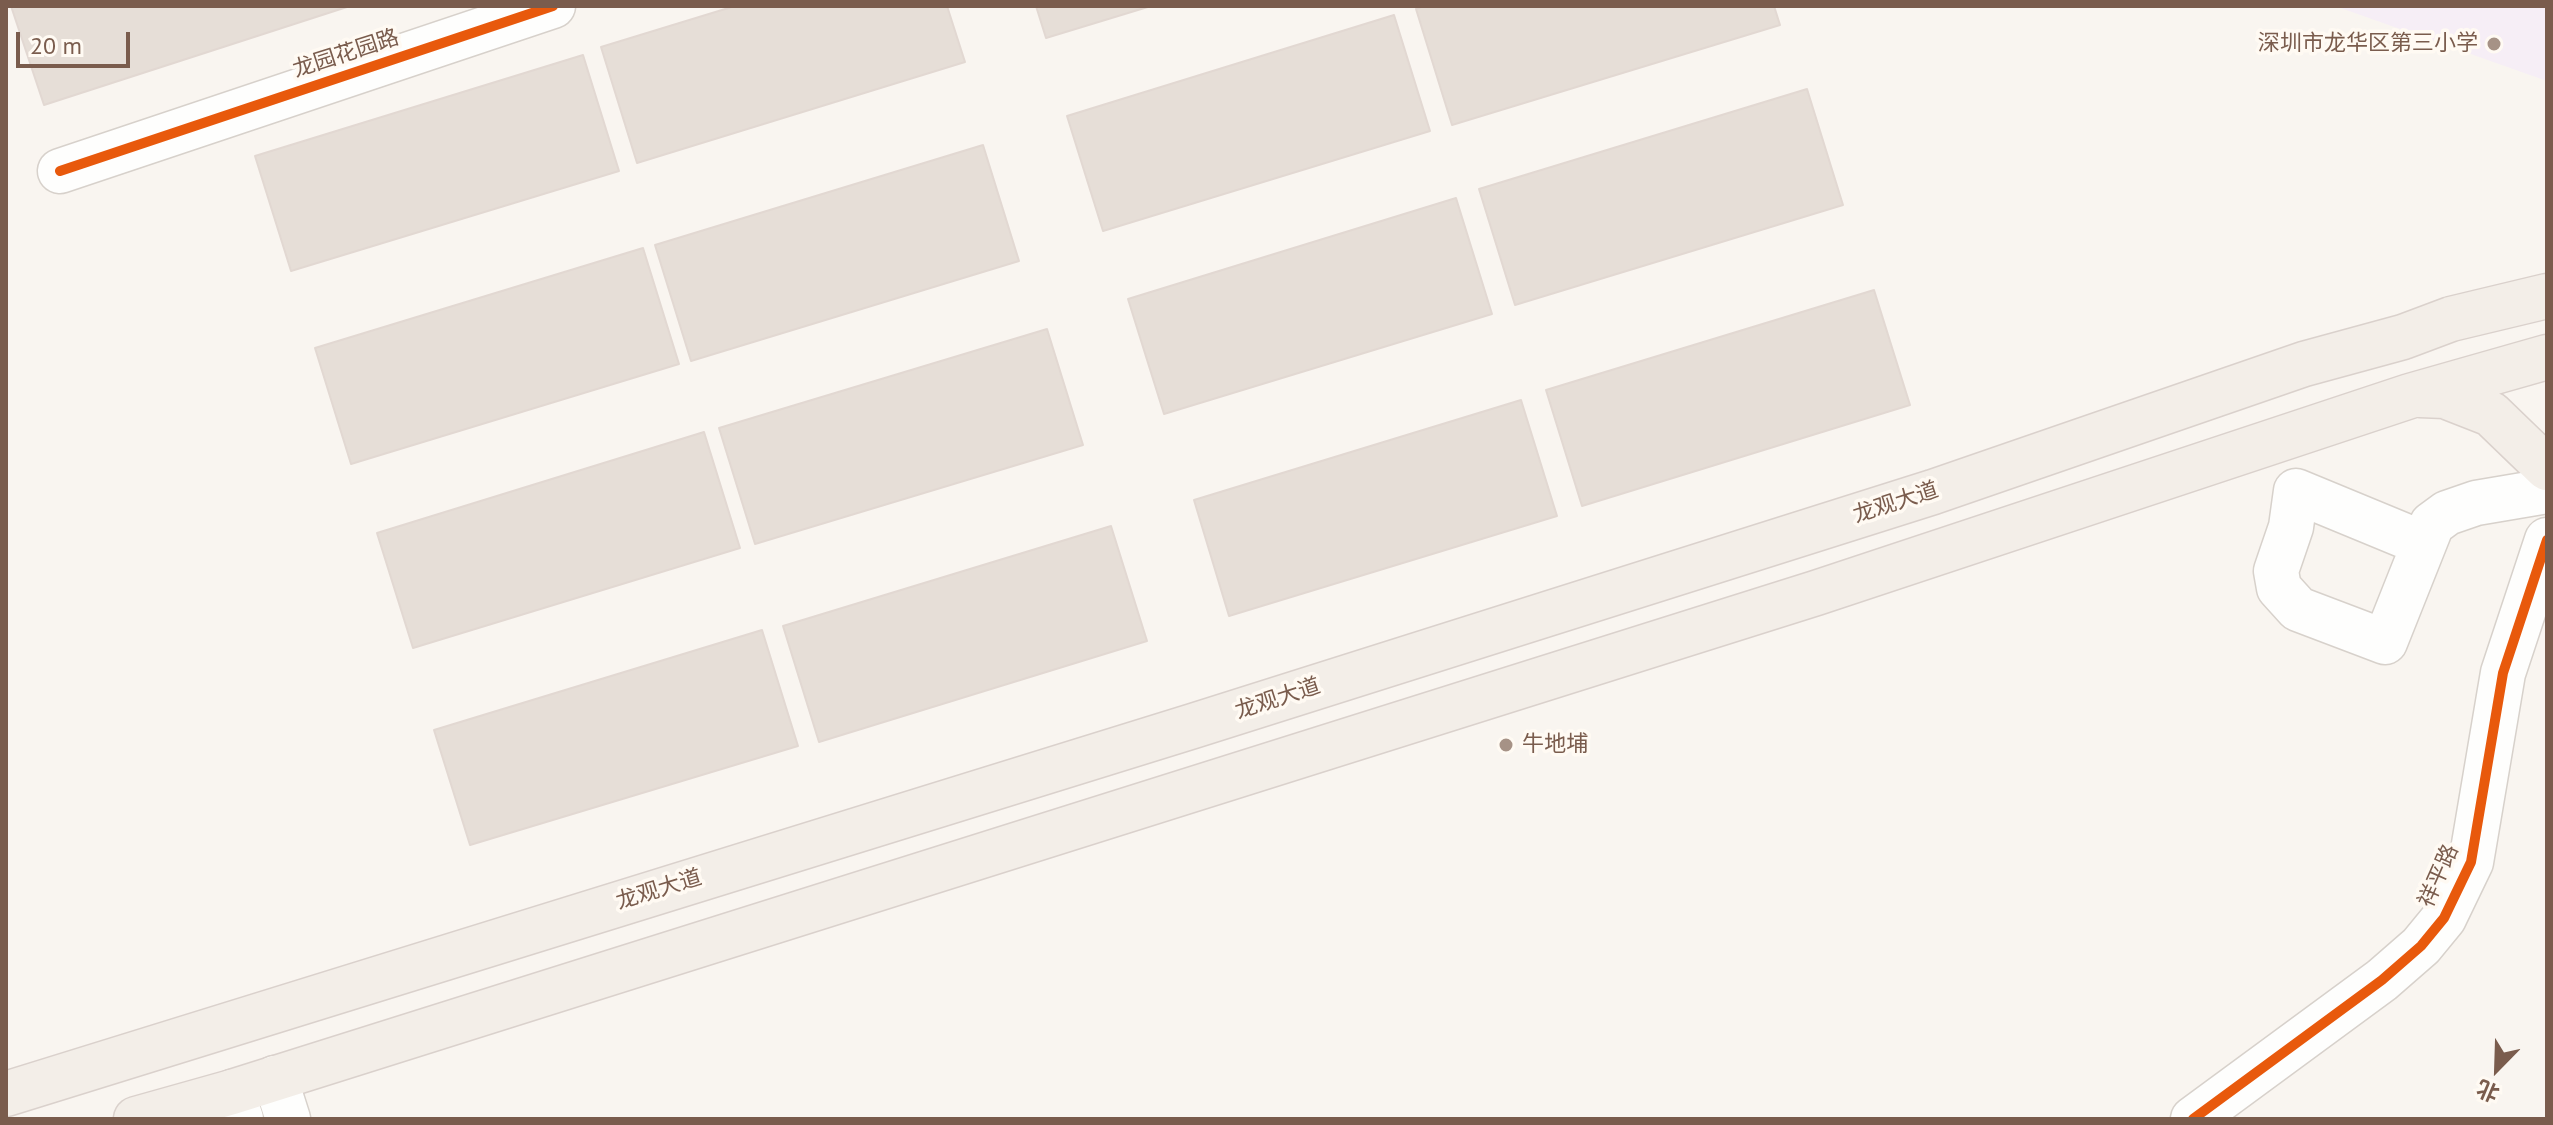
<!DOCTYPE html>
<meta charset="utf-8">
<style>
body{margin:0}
#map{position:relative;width:2553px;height:1125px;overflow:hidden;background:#f9f5f0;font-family:"PT Sans","Noto Sans SC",sans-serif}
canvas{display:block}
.frame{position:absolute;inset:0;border:8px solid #7a5c4d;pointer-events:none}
.north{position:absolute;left:2457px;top:1029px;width:80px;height:80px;-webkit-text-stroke:6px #fffaf3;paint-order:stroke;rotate:203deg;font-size:22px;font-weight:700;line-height:32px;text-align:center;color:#7a5c4d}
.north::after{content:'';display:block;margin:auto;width:28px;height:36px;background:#7a5c4d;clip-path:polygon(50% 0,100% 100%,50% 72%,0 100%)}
.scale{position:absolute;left:16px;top:32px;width:114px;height:36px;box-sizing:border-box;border:4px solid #7a5c4d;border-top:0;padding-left:10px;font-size:24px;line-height:28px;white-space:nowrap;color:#7a5c4d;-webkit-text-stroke:6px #fffaf3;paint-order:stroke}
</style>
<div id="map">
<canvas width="2553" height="1125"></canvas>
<div class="frame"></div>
<div class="north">北</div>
<div class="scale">20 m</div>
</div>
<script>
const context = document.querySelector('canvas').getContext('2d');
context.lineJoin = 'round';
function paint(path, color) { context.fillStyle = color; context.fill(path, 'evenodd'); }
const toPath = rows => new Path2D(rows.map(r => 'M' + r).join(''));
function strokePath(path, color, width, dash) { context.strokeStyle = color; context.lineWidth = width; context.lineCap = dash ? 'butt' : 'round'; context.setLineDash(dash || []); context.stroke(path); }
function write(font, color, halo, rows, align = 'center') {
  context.font = font + ' "PT Sans","Noto Sans SC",sans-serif'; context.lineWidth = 7; context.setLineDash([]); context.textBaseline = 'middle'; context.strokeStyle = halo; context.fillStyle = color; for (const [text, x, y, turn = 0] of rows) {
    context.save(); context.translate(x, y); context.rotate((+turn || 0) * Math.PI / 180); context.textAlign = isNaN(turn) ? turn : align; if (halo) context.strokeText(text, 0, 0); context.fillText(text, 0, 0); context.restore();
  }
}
const education = toPath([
 [2335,6,2547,6,2547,81]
]);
const building = toPath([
 [11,6,350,6,44,105,11,6],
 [735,6,947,6,965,62,637,163,601,47,735,6],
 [1036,6,1151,6,1046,38,1036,6],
 [1424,6,1774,6,1780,25,1452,125,1416,9,1424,6],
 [1394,15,1430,131,1103,231,1067,116,1394,15],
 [583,55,619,171,291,271,255,156,583,55],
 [1807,89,1843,205,1515,305,1479,189,1807,89],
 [983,145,1019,261,691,361,655,245,983,145],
 [1456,198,1492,314,1164,414,1128,299,1456,198],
 [643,248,679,364,351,464,315,348,643,248],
 [1874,290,1910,405,1582,506,1546,390,1874,290],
 [1047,329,1083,445,755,544,719,428,1047,329],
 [1521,400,1557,516,1229,616,1194,500,1521,400],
 [704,432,740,548,413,648,377,533,704,432],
 [1111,526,1147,641,819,742,783,626,1111,526],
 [762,630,798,746,470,845,434,730,762,630]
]);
const minor = toPath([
 [60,171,553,6],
 [2422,543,2296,491,2291,527,2276,571,2279,588,2298,609,2385,642,2432,524,2447,513,2476,503,2547,491],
 [275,1078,288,1119],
 [232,1092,241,1119],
 [2193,1119,2382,980,2421,946,2444,918,2471,862,2503,673,2547,540]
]);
const major = toPath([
 [2420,395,2445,396,2491,414,2547,468],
 [6,1094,1193,726,1933,492,2304,364,2403,337,2451,319,2547,296],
 [136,1119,232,1092,1816,593,2410,396,2547,357]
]);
const cycleway = toPath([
 [60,171,553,6],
 [2193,1119,2382,980,2421,946,2444,918,2471,862,2503,673,2547,540]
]);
const markers = [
 [2494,44,8,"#a69286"],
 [1506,745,8,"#a69286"]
];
const poiNames = [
 ["深圳市龙华区第三小学",2478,44],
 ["牛地埔",1522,745,"left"]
];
const streetNames = [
 ["龙园花园路",346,54,-18],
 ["龙观大道",1896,503,-18],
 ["龙观大道",1278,699,-18],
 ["祥平路",2439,876,-66],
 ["龙观大道",659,890,-17]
];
paint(education, '#f6eef6');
paint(building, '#e6ded7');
strokePath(building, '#e2d8d2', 2);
strokePath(minor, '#d7d1cb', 47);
strokePath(major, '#dad1cc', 47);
strokePath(minor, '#fefefd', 44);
strokePath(major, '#f3eee8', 44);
strokePath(cycleway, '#e8590c', 10);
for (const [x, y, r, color] of markers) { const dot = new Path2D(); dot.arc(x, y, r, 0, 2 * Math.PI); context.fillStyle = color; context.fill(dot); strokePath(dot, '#fffaf3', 3); }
write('22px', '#7a5c4d', '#fffaf3', poiNames, 'right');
write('22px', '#7a5c4d', '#fffaf3', streetNames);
</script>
